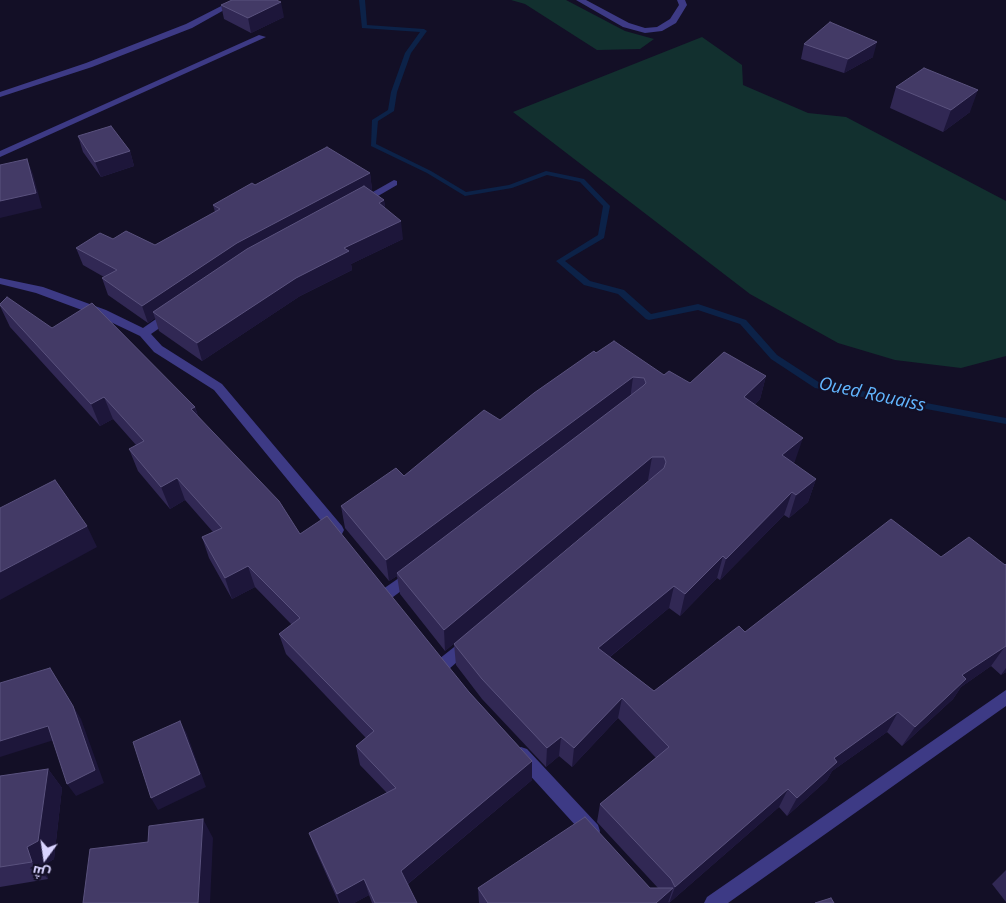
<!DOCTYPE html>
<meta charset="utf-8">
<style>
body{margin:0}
#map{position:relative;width:1006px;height:903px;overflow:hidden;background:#130f26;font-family:"Open Sans",Cairo,sans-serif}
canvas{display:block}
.north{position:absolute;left:20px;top:833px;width:50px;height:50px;-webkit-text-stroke:4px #130f26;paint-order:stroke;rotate:194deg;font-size:14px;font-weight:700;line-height:20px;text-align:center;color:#d9d4ff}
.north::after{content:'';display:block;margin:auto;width:18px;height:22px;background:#d9d4ff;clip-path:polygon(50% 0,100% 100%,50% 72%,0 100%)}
</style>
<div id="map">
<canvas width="1006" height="903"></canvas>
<div class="north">ش</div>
</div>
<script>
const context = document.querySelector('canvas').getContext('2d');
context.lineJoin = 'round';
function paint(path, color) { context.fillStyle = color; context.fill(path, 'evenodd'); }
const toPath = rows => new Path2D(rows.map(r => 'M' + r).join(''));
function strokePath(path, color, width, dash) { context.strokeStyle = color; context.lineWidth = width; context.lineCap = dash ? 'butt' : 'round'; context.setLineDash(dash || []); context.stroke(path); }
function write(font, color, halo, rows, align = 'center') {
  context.font = font + ' "Open Sans",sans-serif'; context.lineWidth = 4.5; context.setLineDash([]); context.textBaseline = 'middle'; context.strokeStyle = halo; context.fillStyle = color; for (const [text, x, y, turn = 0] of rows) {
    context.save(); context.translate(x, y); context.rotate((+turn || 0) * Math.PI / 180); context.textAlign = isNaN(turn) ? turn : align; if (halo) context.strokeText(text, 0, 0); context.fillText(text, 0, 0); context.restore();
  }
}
const green = toPath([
 [511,0,566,0,625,31,654,39,640,49,597,50,525,4],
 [702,37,742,65,743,85,808,113,846,117,1006,201,1006,356,961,368,895,360,838,343,750,294,513,112]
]);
const stream = toPath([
 [359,0,365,0,367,25,424,29,427,31,411,53,397,92,394,111,378,121,376,144,431,171,466,192,509,185,546,171,584,179,610,206,604,238,565,261,590,281,624,290,651,314,698,304,746,320,777,355,820,383,1006,418,1006,424,815,388,771,359,740,324,698,310,649,320,646,319,618,294,584,285,556,261,598,235,603,206,580,182,547,175,512,188,465,196,427,173,371,146,372,120,388,110,391,92,405,53,420,32,362,28,359,0]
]);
const service = toPath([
 [233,0,242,0,192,28,92,67,0,97,0,92,86,63,186,24,233,0]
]);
const minor = toPath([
 [576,0,586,0,629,23,645,28,657,27,670,19,679,5,677,0,685,0,687,5,676,23,662,31,645,33,623,27,576,0],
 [259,35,266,37,0,157,0,151,259,35],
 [394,180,397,181,397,185,366,203,362,204,357,201,394,180],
 [0,278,43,287,106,310,143,328,166,312,174,312,176,315,174,318,151,334,162,346,222,384,342,526,344,530,342,534,337,535,332,534,214,390,154,352,140,336,98,316,36,293,0,284,0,278],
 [412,569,417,571,419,575,417,579,393,597,388,599,383,597,381,593,383,589,412,569],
 [468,638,473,640,475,644,473,648,449,669,444,671,439,669,437,664,439,659,463,640,468,638],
 [1006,690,1006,706,728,903,704,903,707,897,1006,690],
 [521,747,527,749,598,825,600,831,598,837,592,839,586,837,515,759,513,754,515,749,521,747]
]);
const wall = toPath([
 [221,5,284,17,251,33,224,19],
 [804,44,873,57,844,73,801,59],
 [896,87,970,112,943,132,890,108],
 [78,136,130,151,134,166,101,177,83,152],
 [370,173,372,190,371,190,384,200,385,208,403,239,351,264,352,270,300,296,202,361,159,331,155,318,148,323,108,295,102,278,104,277,83,265,76,248,113,239,155,245,215,212,213,205,255,185],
 [0,304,52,328,195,407,198,416,300,534,469,692,532,761,532,780,408,884,417,903,372,903,369,895,354,903,339,903,315,849,309,833,387,793,360,765,356,746,366,738,286,654,279,634,292,625,255,587,232,599,209,558,202,537,213,532,185,500,170,509,138,471,129,449,136,445,113,419,100,426,10,327,0,306],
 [596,353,690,383,766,376,760,399,754,405,795,461,793,463,816,479,808,502,789,518,784,515,720,580,717,578,680,616,669,608,610,657,654,691,745,632,941,557,1006,564,1006,672,1001,675,991,666,961,687,953,699,902,746,887,732,832,771,827,780,787,816,779,807,669,903,668,902,668,903,479,903,478,888,658,888,597,822,600,804,656,758,618,718,572,767,559,756,546,767,482,699,456,665,454,644,650,480,648,480,445,651,400,594,397,576,389,581,345,528,341,506,404,476,500,420],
 [48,769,62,788,54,859,44,865,48,879,0,887,0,776],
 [1006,870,1006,902,992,884]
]);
const shadedWall = toPath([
 [281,2,284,17,251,33,248,18],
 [877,42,873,57,844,73,848,59],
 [978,90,970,112,943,132,951,110],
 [130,151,134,166,101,177,95,162],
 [27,159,33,174,42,208,0,218,0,201],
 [370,173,372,190,241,260,153,312,155,318,148,323,142,306,237,243],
 [384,200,386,219,379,203],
 [401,221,403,239,351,264,352,270,300,296,202,361,197,343,296,278,344,248],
 [766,376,760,399,738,420,744,397],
 [633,377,630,400,397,573,397,576,389,581,386,560],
 [104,397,113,419,100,426,91,404],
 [195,407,202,429,191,409],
 [803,438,795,461,775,477,782,455],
 [652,457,648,480,445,651,444,630],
 [177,478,185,500,170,509,161,487],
 [816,479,808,502,789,518,796,495],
 [792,492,784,515,720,580,726,559],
 [87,526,97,547,0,600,0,572],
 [723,556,717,578,680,616,685,594],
 [248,566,255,587,232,599,225,578],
 [674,586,669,608,596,668,598,648],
 [1006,645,991,666,961,687,953,699,902,746,915,727,962,675],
 [50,668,81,719,104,783,76,796,67,784],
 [1006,668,1006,672,1001,675],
 [622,698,618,718,572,767,574,748],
 [898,712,887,732,832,771,827,780,787,816,797,798,834,758],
 [180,721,187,734,206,787,158,810,151,798],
 [48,726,57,739,0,757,0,741],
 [561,737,559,756,546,767,547,748],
 [532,761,532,780,404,887,401,871],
 [48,769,62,788,54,859,44,865,48,879,32,862,27,847],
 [788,789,779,807,669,903,675,887],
 [203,819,213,838,210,903,198,903],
 [364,879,369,895,354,903,340,903,337,894],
 [673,888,668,903,656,903]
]);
const building = toPath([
 [232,0,276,0,281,2,248,18,221,5,232,0],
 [830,22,877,42,848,59,804,44,830,22],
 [924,68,978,90,951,110,896,87,924,68],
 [111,126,130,151,95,162,78,136,111,126],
 [327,147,370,173,237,243,142,306,102,278,117,270,76,248,100,233,113,239,126,231,155,245,220,209,213,205,252,183,255,185,327,147],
 [27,159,36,193,0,201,0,165,27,159],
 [364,186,384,200,379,203,401,221,344,248,349,251,296,278,197,343,153,312,247,249,364,186],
 [7,297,52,328,92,303,195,407,191,409,279,501,300,534,327,516,469,692,532,761,401,871,417,903,375,903,364,879,337,894,309,833,396,788,356,746,374,731,279,634,300,618,248,566,225,578,202,537,222,528,177,478,161,487,129,449,144,441,104,397,91,404,0,305,0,304,7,297],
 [614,341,664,375,669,371,690,383,724,352,766,376,744,397,803,438,782,455,816,479,796,495,792,492,726,559,723,556,685,594,674,586,598,648,654,691,739,626,745,632,891,519,941,557,969,537,1005,565,1006,564,1006,646,962,675,966,679,915,727,898,712,834,758,837,762,797,798,788,789,675,887,671,879,600,804,669,747,622,698,574,748,561,737,547,748,482,679,454,644,664,468,666,462,664,457,652,457,444,630,397,573,643,386,646,383,644,378,633,377,386,560,341,506,396,468,404,476,484,410,500,420,534,393,594,351,596,353,614,341],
 [55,480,87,526,0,572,0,508,55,480],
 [50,668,73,706,95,770,67,784,48,726,0,741,0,683,50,668],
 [180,721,200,774,151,798,133,742,180,721],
 [48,769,38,841,27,847,32,862,0,867,0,776,48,769],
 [585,817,650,888,673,888,656,903,488,903,478,888,585,817],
 [203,819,198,903,83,903,90,849,148,842,149,826,203,819],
 [831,898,834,903,815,903,831,898]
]);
const waterNames = [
 ["Oued Rouaiss",872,395,12]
];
paint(green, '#12302f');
paint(stream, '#0c2248');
paint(service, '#3d3a85');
paint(minor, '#3d3a85');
paint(wall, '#312854');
paint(shadedWall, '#1d163a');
paint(building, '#433a66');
strokePath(building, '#5a527e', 1);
write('italic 18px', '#62b6ff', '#130f26', waterNames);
</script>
